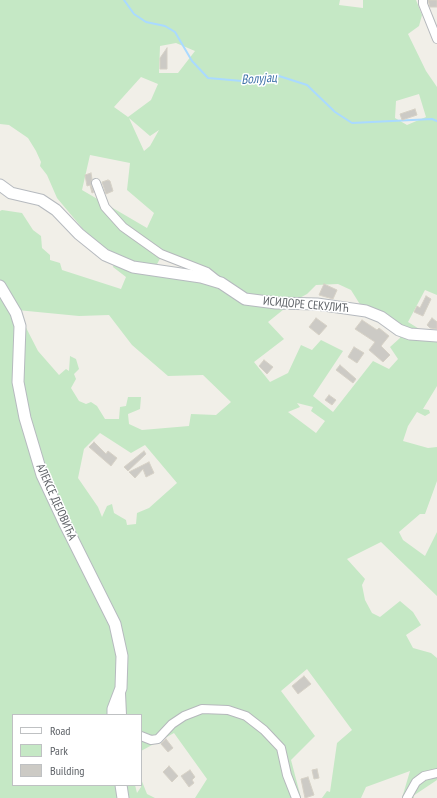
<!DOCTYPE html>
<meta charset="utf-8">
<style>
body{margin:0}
#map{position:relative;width:437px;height:798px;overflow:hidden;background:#f1efe8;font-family:"PT Sans Narrow",sans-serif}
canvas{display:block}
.legend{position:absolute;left:12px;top:714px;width:130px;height:72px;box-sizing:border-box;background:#fff;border:1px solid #bfc1c3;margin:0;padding:5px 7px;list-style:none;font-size:12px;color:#5f6368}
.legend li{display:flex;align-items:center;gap:8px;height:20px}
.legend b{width:20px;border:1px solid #bfc1c3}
</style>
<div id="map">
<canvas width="437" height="798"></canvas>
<ul class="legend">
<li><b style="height:5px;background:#fff"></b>Road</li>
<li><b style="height:11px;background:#c5e8c5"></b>Park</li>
<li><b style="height:11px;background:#cccac5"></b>Building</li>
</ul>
</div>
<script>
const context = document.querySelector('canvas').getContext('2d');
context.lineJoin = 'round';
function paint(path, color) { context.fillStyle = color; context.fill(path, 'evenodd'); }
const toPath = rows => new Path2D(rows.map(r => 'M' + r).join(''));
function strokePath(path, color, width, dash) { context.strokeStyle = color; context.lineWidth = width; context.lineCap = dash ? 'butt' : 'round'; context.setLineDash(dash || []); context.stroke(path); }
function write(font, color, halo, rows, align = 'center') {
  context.font = font + ' "PT Sans Narrow",sans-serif'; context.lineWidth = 3; context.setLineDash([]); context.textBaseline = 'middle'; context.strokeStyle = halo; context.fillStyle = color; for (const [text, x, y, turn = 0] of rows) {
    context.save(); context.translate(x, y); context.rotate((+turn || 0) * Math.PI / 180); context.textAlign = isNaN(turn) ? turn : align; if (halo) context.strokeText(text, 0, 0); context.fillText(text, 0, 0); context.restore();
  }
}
const green = toPath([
 [0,0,340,0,339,5,363,8,363,0,416,0,422,15,419,26,408,34,426,71,437,87,437,295,425,290,408,322,437,340,437,386,423,409,429,410,430,413,425,416,417,412,408,426,403,441,428,448,437,447,437,481,425,514,420,514,399,532,403,540,425,556,437,532,437,596,381,542,347,559,365,579,362,585,365,600,372,613,380,617,400,601,413,612,421,625,406,635,413,648,431,653,437,658,437,780,413,796,414,798,402,798,410,771,366,787,361,798,322,798,327,791,330,792,337,743,352,730,307,669,281,691,315,736,291,760,301,798,195,798,207,779,174,733,141,751,141,715,13,715,13,785,135,785,137,793,141,787,141,779,147,794,155,798,0,798,0,211,2,210,22,213,33,230,41,236,42,248,50,255,50,260,60,263,62,270,121,289,126,277,113,267,114,262,198,280,227,291,242,304,260,306,200,265,163,253,156,266,130,262,93,241,57,198,47,175,40,166,41,162,36,151,28,138,9,125,0,124],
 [176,43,195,51,178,73,159,73,160,46],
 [141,77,158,84,151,100,128,117,114,107],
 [419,94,426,117,407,125,395,118,396,101],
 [129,118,150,136,159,130,150,146,144,151],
 [90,155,130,163,127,190,154,213,147,228,82,190],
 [338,284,351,290,361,306,397,325,400,338,390,347,398,359,389,369,373,361,333,412,313,396,343,351,321,340,312,350,301,345,288,373,270,382,254,362,284,339,268,322,294,301,307,294,316,285],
 [17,310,79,316,109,315,132,345,168,376,203,375,231,402,216,415,191,414,189,426,142,430,129,424,128,414,140,409,141,397,128,397,126,406,120,407,119,419,105,419,97,406,91,402,86,404,79,401,71,388,76,379,74,374,79,369,76,359,70,356,69,371,66,369,59,375,38,351],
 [297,403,313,407,311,411,325,421,316,433,288,412,300,407],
 [100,433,131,453,145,445,177,483,149,508,137,513,136,524,127,525,126,520,114,513,112,504,107,506,102,517,98,507,78,478,84,449]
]);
const stream = toPath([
 [124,0,134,14,146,22,165,26,175,32,192,61,208,78,242,81,279,76,307,85,335,112,352,123,432,119,437,121]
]);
const building = toPath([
 [428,0,437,0,437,7,430,7,428,0],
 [167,48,167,69,160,69,160,58,167,48],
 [415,109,417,115,402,120,400,114,415,109],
 [91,173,92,179,91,185,94,192,92,193,90,185,87,186,85,175,91,173],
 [108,180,110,181,113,191,106,194,102,182,108,180],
 [324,284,337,290,333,299,319,295,324,284],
 [426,296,431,299,423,316,414,312,417,306,420,308,426,296],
 [316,318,327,326,319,335,309,327,316,318],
 [432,318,437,322,437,329,430,328,427,325,432,318],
 [362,320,377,330,379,328,389,336,381,346,390,355,383,362,369,350,375,342,355,329,362,320],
 [354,347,364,353,357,363,348,357,354,347],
 [264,360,273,367,267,374,259,366,264,360],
 [340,365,356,379,353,383,336,370,340,365],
 [329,395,336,400,332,405,325,400,329,395],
 [94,442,106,454,108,451,117,458,111,466,89,447,94,442],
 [144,451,146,454,128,471,124,467,144,451],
 [149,462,154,473,146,477,143,469,135,478,129,472,149,462],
 [304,676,311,684,298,694,292,686,304,676],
 [166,739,173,748,168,752,161,744,166,739],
 [169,766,178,776,172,782,163,772,169,766],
 [317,769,319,778,314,779,312,770,317,769],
 [190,770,195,777,192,780,194,783,189,787,181,776,190,770],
 [308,777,314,795,305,798,301,779,308,777]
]);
const street = toPath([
 [423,0,423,4,437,39],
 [96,183,105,207,123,227,161,254,207,272,217,280],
 [121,693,122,715],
 [141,736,151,740,158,739,172,724,184,716,202,709,228,710,246,716,264,730,281,748,287,775,296,798],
 [407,798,416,782,424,776,437,773]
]);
const secondary = toPath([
 [0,185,11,193,41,200,56,210,79,234,105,255,133,267,201,277,221,283,245,299,276,303,317,304,366,311,381,317,399,330,410,334,437,336],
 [0,286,16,313,20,326,18,382,25,418,42,475,64,522,115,624,122,656,121,688,113,709,113,715],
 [121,785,123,798]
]);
const streetNames = [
 ["ИСИДОРЕ СЕКУЛИЋ",306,305,5],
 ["АЛЕКСЕ ДЕЈОВИЋА",56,502,66]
];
const waterNames = [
 ["Волујац",259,79,-4]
];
paint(green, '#c5e8c5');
strokePath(stream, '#aadaff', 2);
paint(building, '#cccac5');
strokePath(building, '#d6d1c6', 1);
strokePath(street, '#b5b8bc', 10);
strokePath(secondary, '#b6babf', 13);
strokePath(street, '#fff', 8);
strokePath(secondary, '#fff', 11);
write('12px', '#5f6368', '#fff', streetNames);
write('italic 13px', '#4174aa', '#fff', waterNames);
</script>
